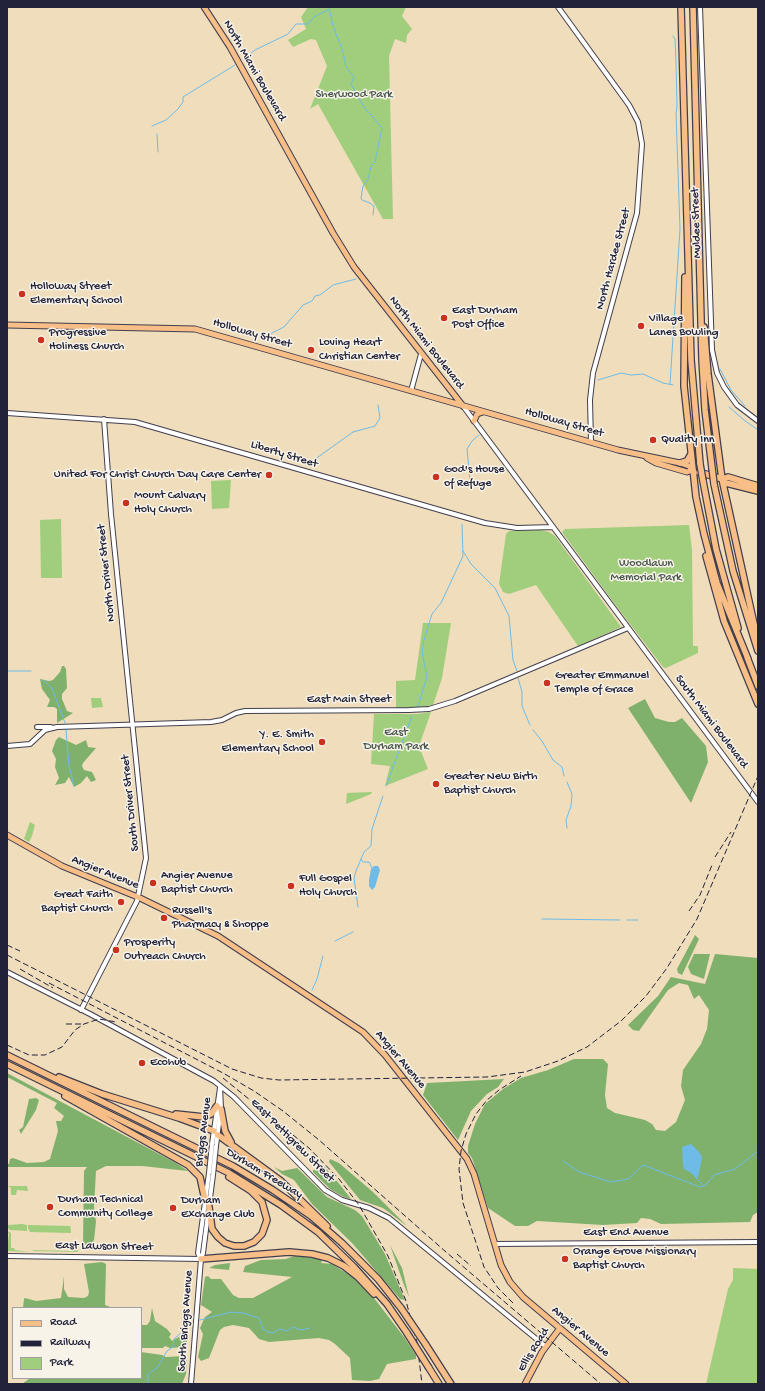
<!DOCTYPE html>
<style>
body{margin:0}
#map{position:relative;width:765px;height:1391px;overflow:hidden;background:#efddbc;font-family:"Gochi Hand",sans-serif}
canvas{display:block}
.frame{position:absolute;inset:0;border:8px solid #22223b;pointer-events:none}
.legend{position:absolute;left:12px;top:1307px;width:130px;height:72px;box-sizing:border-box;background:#f7f3e8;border:1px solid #a29fa3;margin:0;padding:5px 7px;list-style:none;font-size:12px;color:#22223b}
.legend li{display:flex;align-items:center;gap:8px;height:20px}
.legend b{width:20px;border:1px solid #a29fa3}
</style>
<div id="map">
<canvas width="765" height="1391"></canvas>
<div class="frame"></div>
<ul class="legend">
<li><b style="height:5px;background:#f7be88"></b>Road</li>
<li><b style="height:5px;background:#22223b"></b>Railway</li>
<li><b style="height:11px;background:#a0ce7c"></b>Park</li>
</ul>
</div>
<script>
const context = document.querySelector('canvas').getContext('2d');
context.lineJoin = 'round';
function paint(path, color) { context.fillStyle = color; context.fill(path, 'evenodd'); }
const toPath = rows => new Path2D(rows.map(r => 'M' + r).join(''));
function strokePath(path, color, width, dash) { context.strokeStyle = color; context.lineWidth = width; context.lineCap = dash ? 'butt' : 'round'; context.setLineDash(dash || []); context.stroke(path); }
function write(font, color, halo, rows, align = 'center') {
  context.font = font + ' "Gochi Hand",sans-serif'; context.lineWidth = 3; context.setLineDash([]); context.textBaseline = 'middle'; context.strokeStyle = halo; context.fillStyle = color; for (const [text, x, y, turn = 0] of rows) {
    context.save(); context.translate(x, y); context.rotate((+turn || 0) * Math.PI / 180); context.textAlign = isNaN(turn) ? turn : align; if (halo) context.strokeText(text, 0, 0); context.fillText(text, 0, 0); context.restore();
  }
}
const green = toPath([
 [308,7,406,7,402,16,412,29,407,35,406,43,395,39,389,56,393,219,383,219,318,104,310,109,327,66,316,40,311,39,293,47,288,40,306,29,301,17],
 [231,480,229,508,212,509,211,481],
 [61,519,62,578,41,578,40,520],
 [689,525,692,550,693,646,698,646,698,653,666,668,663,667,614,603,562,532,565,529],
 [541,530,549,532,555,536,621,627,578,646,536,585,509,594,503,592,499,584,506,534,509,531],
 [423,623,451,623,442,678,433,705,422,707,396,708,396,681,415,680],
 [91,698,101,698,103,707,92,708],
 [431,712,419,746,428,769,385,786,390,766,371,764,374,714,417,714],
 [372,792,371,794,346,804,347,793],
 [30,822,35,825,32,836,29,842,24,839],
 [8,1186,27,1186,28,1191,17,1190,16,1195,11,1195,11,1188],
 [70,1223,71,1233,30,1232,28,1228,28,1225,70,1226],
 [22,1224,27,1225,27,1231,10,1230,8,1228,8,1225],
 [7,1231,11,1233,11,1248,14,1248,15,1250,29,1252,7,1251,9,1234],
 [73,1248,77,1249,78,1252,33,1251,33,1250,72,1251],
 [733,1268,758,1269,758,1384,706,1384,728,1289,733,1280]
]);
const forest = toPath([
 [62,666,64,666,66,669,67,688,62,694,62,699,67,711,73,713,57,723,57,709,54,707,47,707,50,700,42,689,40,679,49,681,53,680,60,672],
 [645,699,655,718,669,722,675,722,682,718,706,746,708,762,691,803,628,708],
 [59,737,76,745,86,740,88,747,96,748,83,763,82,766,84,770,92,772,96,780,91,782,87,776,81,783,74,787,69,777,65,783,55,785,59,778,55,767,56,759,52,751,56,740],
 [695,935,699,939,682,975,678,973,677,969],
 [694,954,710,954,704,979,691,974,688,967],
 [715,954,758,958,758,1212,753,1215,750,1222,661,1224,650,1219,641,1218,637,1223,603,1225,537,1221,528,1226,515,1226,488,1208,472,1158,468,1153,468,1146,475,1124,485,1104,503,1089,521,1078,548,1070,574,1059,603,1059,608,1064,605,1095,607,1108,615,1113,645,1120,652,1124,656,1130,665,1131,676,1122,685,1100,681,1086,683,1070,701,1044,707,1029,709,1010,699,995,694,999,688,985,679,983,668,990,639,1031,633,1030,628,1025,658,996,671,977,705,984],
 [7,1073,176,1163,188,1171,142,1166,106,1166,96,1171,94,1207,96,1222,94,1240,90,1247,88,1247,83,1243,84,1171,87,1167,7,1167,7,1164,9,1164,10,1159,13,1158,27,1163,44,1162,50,1159,58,1131,56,1121,61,1121,64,1116,54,1108,57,1103,7,1077],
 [504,1079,498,1087,487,1094,471,1111,458,1140,423,1095,427,1083],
 [36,1098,39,1100,36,1110,21,1134,19,1130,23,1127,29,1099],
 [330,1159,339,1163,373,1192,407,1226,383,1208,360,1200,329,1162],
 [322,1164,341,1186,351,1199,344,1197,330,1189,313,1172,313,1170,319,1169],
 [274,1167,282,1171,297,1168,327,1197,355,1210,362,1216,385,1254,405,1300,400,1299,353,1244,312,1204,294,1180,282,1174],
 [390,1245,402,1268,409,1297,404,1285],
 [294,1256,317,1258,322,1261,321,1263,332,1264,356,1279,367,1289,404,1337,416,1355,416,1359,387,1364,379,1379,370,1381,352,1380,350,1358,335,1344,329,1340,319,1338,269,1342,259,1339,249,1328,233,1325,224,1327,220,1330,209,1358,201,1361,198,1357,203,1334,200,1328,205,1317,212,1312,201,1305,205,1277,208,1276,211,1279,221,1279,233,1295,239,1298,253,1298,292,1277,243,1272,245,1266,261,1260,286,1259],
 [102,1262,106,1264,105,1305,113,1308,23,1308,24,1299,25,1298,36,1301,61,1298,64,1276,64,1289,68,1297,84,1298,88,1296,89,1292,84,1264],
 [230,1263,229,1270,209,1268,215,1265],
 [152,1308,155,1321,167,1329,171,1334,169,1337,172,1341,182,1335,187,1336,187,1347,170,1348,165,1346,163,1348,141,1348,141,1325,147,1325,150,1321],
 [141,1352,162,1355,166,1357,187,1356,186,1374,182,1384,22,1384,30,1378,141,1378]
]);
const water = toPath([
 [374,866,378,866,380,870,375,887,372,890,369,886,369,880,371,869],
 [691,1144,700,1153,702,1158,698,1177,696,1178,690,1172,684,1169,683,1165,682,1147]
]);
const stream = toPath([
 [329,7,333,26,343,52,346,67,354,77,351,84,364,107,382,128,375,162,371,166,368,179,363,186,361,198,362,200,370,203,374,206,373,215],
 [244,59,255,50,288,34,296,24,308,24,314,17,329,9],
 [152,126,166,120,178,109,183,102,183,97,235,65],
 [157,134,158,152],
 [266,336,284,327,303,305,312,301,315,296,320,295,333,285,356,279],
 [720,369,731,390,745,406],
 [598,380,621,373,631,375,643,374,663,383,673,385],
 [670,384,680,229,676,113,677,107,676,62,675,39,673,36],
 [729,407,744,420,758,430],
 [307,465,353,432,375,426,380,418,378,405],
 [470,480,467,449,472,441,479,435],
 [463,551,471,564,495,588,509,616,513,660,517,671],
 [7,671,31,671],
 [518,678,522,692,522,706,530,725],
 [43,680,52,688,65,723],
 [418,706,427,677,422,652,424,640,432,614,441,603,463,556,462,524],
 [66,730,69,766,74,786],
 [533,730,542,741,553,760,562,767,564,776],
 [567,782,572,794,571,806,566,820,567,828],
 [386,786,412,716],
 [361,859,363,862,369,862,372,868],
 [358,907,354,878,356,871,364,852,371,846,372,829,383,796],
 [542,919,620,920],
 [627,920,638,920],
 [335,941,353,932],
 [312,990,317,979,323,956],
 [563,1161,579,1172,611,1182,628,1179,643,1165,700,1187,706,1185,714,1175,735,1169,758,1151],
 [696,1178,703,1185],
 [200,1320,231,1312,243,1313,259,1318,263,1329,268,1332,273,1333,279,1329,287,1331,293,1327,301,1330,310,1328],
 [146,1384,148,1381,148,1374,157,1368,167,1351,173,1347,174,1339,188,1327]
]);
const minor = toPath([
 [558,7,629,105,638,122,642,144,637,213,593,373,590,400,591,442],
 [700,7,712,350,717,373,724,387,737,405,758,421],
 [411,391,421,354],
 [463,406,758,802],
 [7,413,135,422,485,523,517,528,553,527],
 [37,727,51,727],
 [7,746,30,744,45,730,57,727,211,722,222,720,236,713,245,711,409,710,429,709,455,701,628,628],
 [7,972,90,1014,214,1081,234,1097,325,1190,342,1200,369,1208,389,1218,545,1346],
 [81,1010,137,901,146,858,111,514,104,419],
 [212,1144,220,1088],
 [216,1146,221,1109,220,1086],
 [495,1244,758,1242],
 [7,1256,201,1259],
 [200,1258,198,1253,209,1173],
 [191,1384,201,1259,203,1253,213,1175]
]);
const major = toPath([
 [204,7,230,47,333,233,354,267,463,406],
 [7,325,195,329,618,450,680,463,689,466,693,470],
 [474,421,477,414,483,412],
 [647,458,656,463,687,472,693,470],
 [7,835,62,866,140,898,218,936,363,1032,385,1055,467,1159,474,1174,501,1265,510,1282,523,1297,626,1384],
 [525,1384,542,1352,560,1328]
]);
const highway = toPath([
 [681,7,691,360,700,464],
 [693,7,702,359,705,410,712,468],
 [685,277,684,386,696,497,704,534,717,583,748,659],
 [704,327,708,374,722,479,758,642],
 [680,463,687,461,691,454],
 [699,472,722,479,726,483,758,491],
 [722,479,728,477,758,486],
 [703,481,716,549,738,628],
 [714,484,733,571,758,651],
 [706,556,724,621,758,704],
 [747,657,758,686],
 [7,1055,233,1166,273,1190,311,1216,342,1243,378,1279,401,1308],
 [7,1064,229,1173,281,1205,318,1232,354,1267,387,1304,407,1333],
 [59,1077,102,1094,179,1118,214,1131],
 [65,1096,188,1165,200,1177,205,1200],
 [221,1109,225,1131,231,1142],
 [176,1114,204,1117,211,1114,217,1106],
 [218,1135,281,1181,327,1226],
 [209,1207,212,1229,218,1237,225,1243,234,1246,244,1246,254,1242,262,1234,267,1220,262,1202,251,1191,229,1177],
 [201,1259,289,1252,312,1254,328,1258,344,1266,358,1277,374,1294],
 [426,1345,451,1384],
 [429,1368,439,1384]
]);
const rail = toPath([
 [715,857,731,832],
 [689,911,700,895,712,865],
 [7,945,20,951],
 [7,955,232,1069,261,1078,279,1080,487,1077,525,1072,558,1061,587,1047,621,1021,646,996,667,968,697,919,758,776],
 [20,969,53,988],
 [49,983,223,1073,254,1091,283,1111,319,1140,446,1252,601,1384],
 [66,1024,82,1024],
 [7,1045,29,1055,45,1055,62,1047,75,1030,84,1024,99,1019,116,1022],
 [223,1078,309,1148,339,1179,359,1205,388,1256,406,1301,417,1342,422,1384],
 [457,1254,471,1266],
 [513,1303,498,1288,484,1267,463,1203,459,1169,461,1151,466,1134,476,1114,487,1100,499,1090,521,1076]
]);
const minorBridge = toPath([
 [209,1173,212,1144],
 [213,1175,216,1146]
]);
const highwayBridge = toPath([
 [700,464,703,481],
 [712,468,714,484],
 [401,1308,426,1345],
 [407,1333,429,1368]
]);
const markers = [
 [22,294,4,"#c8321e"],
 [444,318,4,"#c8321e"],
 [641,326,4,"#c8321e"],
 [41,340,4,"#c8321e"],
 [311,350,4,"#c8321e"],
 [653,440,4,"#c8321e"],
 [269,475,4,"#c8321e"],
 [436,477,4,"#c8321e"],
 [126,503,4,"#c8321e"],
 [547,683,4,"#c8321e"],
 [322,742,4,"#c8321e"],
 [436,784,4,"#c8321e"],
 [153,883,4,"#c8321e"],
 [291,886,4,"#c8321e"],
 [121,902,4,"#c8321e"],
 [164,918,4,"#c8321e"],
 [116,950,4,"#c8321e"],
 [142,1063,4,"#c8321e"],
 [50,1207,4,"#c8321e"],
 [173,1208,4,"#c8321e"],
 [565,1259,4,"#c8321e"]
];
const streetNames = [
 ["North Miami Boulevard",254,71,60],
 ["Muldee Street",697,223,-92],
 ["North Hardee Street",614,259,-75],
 ["Holloway Street",252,334,16],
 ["North Miami Boulevard",426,343,52],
 ["Holloway Street",564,423,16],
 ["Liberty Street",284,455,17],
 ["North Driver Street",107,573,-96],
 ["East Main Street",349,700],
 ["South Miami Boulevard",711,722,53],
 ["South Driver Street",131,803,-96],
 ["Angier Avenue",105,873,22],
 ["Angier Avenue",400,1060,50],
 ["Briggs Avenue",204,1132,-83],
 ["East Pettigrew Street",292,1141,45],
 ["Durham Freeway",264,1174,31],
 ["East End Avenue",626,1233],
 ["East Lawson Street",104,1247,1],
 ["South Briggs Avenue",186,1321,-86],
 ["Angier Avenue",580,1332,40],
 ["Ellis Road",534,1350,-58]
];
const parkNames = [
 ["Sherwood Park",354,95],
 ["Woodlawn",646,564],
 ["Memorial Park",646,578],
 ["East",396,733],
 ["Durham Park",396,747]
];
const poiNames = [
 ["Holloway Street",30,287],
 ["Elementary School",30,301],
 ["East Durham",452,311],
 ["Post Office",452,325],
 ["Village",649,319],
 ["Lanes Bowling",649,333],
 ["Progressive",49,333],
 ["Holiness Church",49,347],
 ["Loving Heart",319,343],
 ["Christian Center",319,357],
 ["Quality Inn",661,440],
 ["God's House",444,470],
 ["of Refuge",444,484],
 ["United For Christ Church Day Care Center",261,475,"right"],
 ["Mount Calvary",134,496],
 ["Holy Church",134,510],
 ["Greater Emmanuel",555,676],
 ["Temple of Grace",555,690],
 ["Y. E. Smith",314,735,"right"],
 ["Elementary School",314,749,"right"],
 ["Greater New Birth",444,777],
 ["Baptist Church",444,791],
 ["Angier Avenue",161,876],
 ["Baptist Church",161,890],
 ["Full Gospel",299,879],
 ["Holy Church",299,893],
 ["Great Faith",113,895,"right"],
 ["Baptist Church",113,909,"right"],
 ["Russell's",172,911],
 ["Pharmacy & Shoppe",172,925],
 ["Prosperity",124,943],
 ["Outreach Church",124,957],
 ["Ecohub",150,1063],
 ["Durham Technical",58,1200],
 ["Community College",58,1214],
 ["Durham",181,1201],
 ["Exchange Club",181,1215],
 ["Orange Grove Missionary",573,1252],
 ["Baptist Church",573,1266]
];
paint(green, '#a0ce7c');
paint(forest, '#80b16c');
paint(water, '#6ebbe8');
strokePath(stream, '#6ebbe8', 1);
strokePath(minor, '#413e4e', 6);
strokePath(major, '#413e4e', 7);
strokePath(highway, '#413e4e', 8);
strokePath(minor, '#fff', 4);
strokePath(major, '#f7be88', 5);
strokePath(highway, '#f7be88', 5.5);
strokePath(rail, '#22223b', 1, [6, 3]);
strokePath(minorBridge, '#413e4e', 6, []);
strokePath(highwayBridge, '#413e4e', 8, []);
strokePath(minorBridge, '#fff', 4);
strokePath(highwayBridge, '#f7be88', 5.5);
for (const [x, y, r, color] of markers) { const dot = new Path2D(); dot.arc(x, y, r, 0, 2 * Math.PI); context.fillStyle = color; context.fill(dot); strokePath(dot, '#f7f3e8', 1.5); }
write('12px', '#22223b', '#f7f3e8', streetNames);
write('12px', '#48564e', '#f7f3e8', parkNames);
write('12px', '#22223b', '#f7f3e8', poiNames, 'left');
</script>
